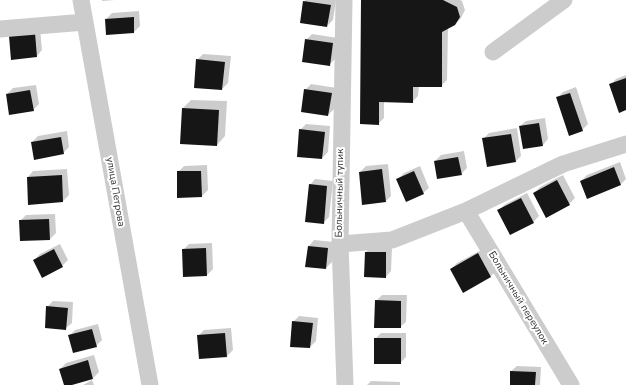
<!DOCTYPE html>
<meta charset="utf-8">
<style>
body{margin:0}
canvas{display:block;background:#fff}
</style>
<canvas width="626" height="385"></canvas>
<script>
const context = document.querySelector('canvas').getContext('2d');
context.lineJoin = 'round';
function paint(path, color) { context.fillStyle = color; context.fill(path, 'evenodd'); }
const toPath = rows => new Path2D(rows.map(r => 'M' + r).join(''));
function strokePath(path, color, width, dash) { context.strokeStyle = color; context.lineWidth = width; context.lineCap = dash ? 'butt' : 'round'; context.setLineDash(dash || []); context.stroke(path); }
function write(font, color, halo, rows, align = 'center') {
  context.font = font + ' "Nunito Sans",sans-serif'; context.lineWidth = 4; context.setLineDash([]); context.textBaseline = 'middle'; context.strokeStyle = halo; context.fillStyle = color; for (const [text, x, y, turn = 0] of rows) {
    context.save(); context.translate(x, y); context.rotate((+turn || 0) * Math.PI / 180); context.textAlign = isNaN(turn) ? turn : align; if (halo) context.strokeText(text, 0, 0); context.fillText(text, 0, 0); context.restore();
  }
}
const shadow = toPath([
 [102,0,115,0,102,1],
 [305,0,336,0,333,20,327,26,301,22],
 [362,0,460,0,462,1,465,10,461,18,455,25,448,28,447,80,441,86,419,86,418,96,412,102,384,102,384,118,378,124],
 [139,11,140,26,134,32,106,34,106,19,112,13],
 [40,28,42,50,37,56,12,58],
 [312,34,338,38,335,59,329,65,306,40],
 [203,54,231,56,228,83,222,89,197,60],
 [626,75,626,109,610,85,616,79],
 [311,84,337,88,334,109,328,115,305,90],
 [36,85,39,104,33,110,7,94,13,88],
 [576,87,588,124,582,130,557,98,563,92],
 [191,100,227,101,225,136,217,145,183,108],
 [545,118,548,139,543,145,520,126,526,121],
 [306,124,330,126,328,152,322,158,300,130],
 [517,128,521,156,515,162,483,139,489,133],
 [67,131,69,147,63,153,32,142,38,136],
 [464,151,467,168,461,174,435,161,441,155],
 [620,162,626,179,621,184,588,198,581,181,587,175],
 [388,164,391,196,385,202,360,172,366,166],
 [207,165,208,190,202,196,178,172,184,166],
 [420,166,429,188,423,193,398,179,404,173],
 [67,169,69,195,63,201,28,177,33,171],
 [563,175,575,198,569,204,534,193,540,187],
 [315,179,333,181,329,217,323,223,310,185],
 [527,193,539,216,533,222,499,211,504,205],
 [55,214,56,233,50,239,20,221,26,215],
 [314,240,334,242,332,262,326,268,309,246],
 [212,243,213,269,207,275,183,250,189,244],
 [60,244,68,260,62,266,34,260,40,254],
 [372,246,392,247,391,271,386,277,366,252],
 [485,248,497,270,491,276,463,291,451,269,457,263],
 [382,295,407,295,406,322,400,327,376,301],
 [53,301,73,302,72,323,66,328,47,307],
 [299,316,318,318,316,341,310,347,293,322],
 [98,324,102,340,96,346,69,336,75,330],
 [231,328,233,350,227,356,198,336,204,330],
 [381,333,406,333,406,357,400,363,375,339],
 [94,355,99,372,93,378,65,385,60,369,66,363],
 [517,366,541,367,540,385,511,385,511,371],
 [92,380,94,385,83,385],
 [371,381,400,382,400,385,367,385]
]);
const building = toPath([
 [361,0,443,0,457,7,460,17,455,25,442,32,442,87,413,87,413,103,379,102,379,125,360,124],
 [303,1,331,5,327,27,300,23],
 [134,17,134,33,106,35,105,19],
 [35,33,37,57,11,60,9,36],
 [305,39,333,43,330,66,302,62],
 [196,59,225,62,222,90,194,88],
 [626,78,626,110,619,113,609,84],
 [304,89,332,93,328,116,301,112],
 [30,90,34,111,9,115,6,94],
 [570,93,583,131,569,136,556,97],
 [182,108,219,110,217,146,180,144],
 [539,123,543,146,523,149,519,126],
 [299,129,325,132,322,159,297,157],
 [511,134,516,162,487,167,482,138],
 [61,137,64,154,34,160,31,142],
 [458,157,462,175,437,179,434,161],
 [614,167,621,185,587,199,580,181],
 [382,169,386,202,362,205,359,172],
 [177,171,201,171,202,197,177,198],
 [414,171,424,194,406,202,396,179],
 [62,175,63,202,28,205,27,177],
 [557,180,570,205,546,218,533,193],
 [309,184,327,186,324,224,305,222],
 [521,198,534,223,510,235,497,210],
 [49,219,50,240,20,241,19,220],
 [308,246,328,248,326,269,305,267],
 [206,248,207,276,183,277,182,249],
 [54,249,63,267,42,278,33,260],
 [365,252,386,252,386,278,364,277],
 [478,253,491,277,463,293,450,269],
 [375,300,401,301,401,328,374,328],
 [46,306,68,308,66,330,45,328],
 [292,321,313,323,310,348,290,347],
 [92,329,97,347,73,353,68,335],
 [225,333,227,357,199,359,197,335],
 [374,338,401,338,401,364,374,364],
 [88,360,93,379,72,385,64,385,59,369],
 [510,371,536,372,535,385,510,385]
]);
const minor = toPath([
 [81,0,150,385],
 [344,0,340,244,345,385],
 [0,29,85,22],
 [493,52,564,0],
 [466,211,571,385],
 [340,244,392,240,466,211,563,164,626,144]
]);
const streetNames = [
 ["улица Петрова",115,192,80],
 ["Больничный тупик",340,193,-89],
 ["Больничный переулок",518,298,59]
];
paint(shadow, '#0003');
paint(building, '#161616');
strokePath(minor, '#ccc', 17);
write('10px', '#2f2f2f', '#fff', streetNames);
</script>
